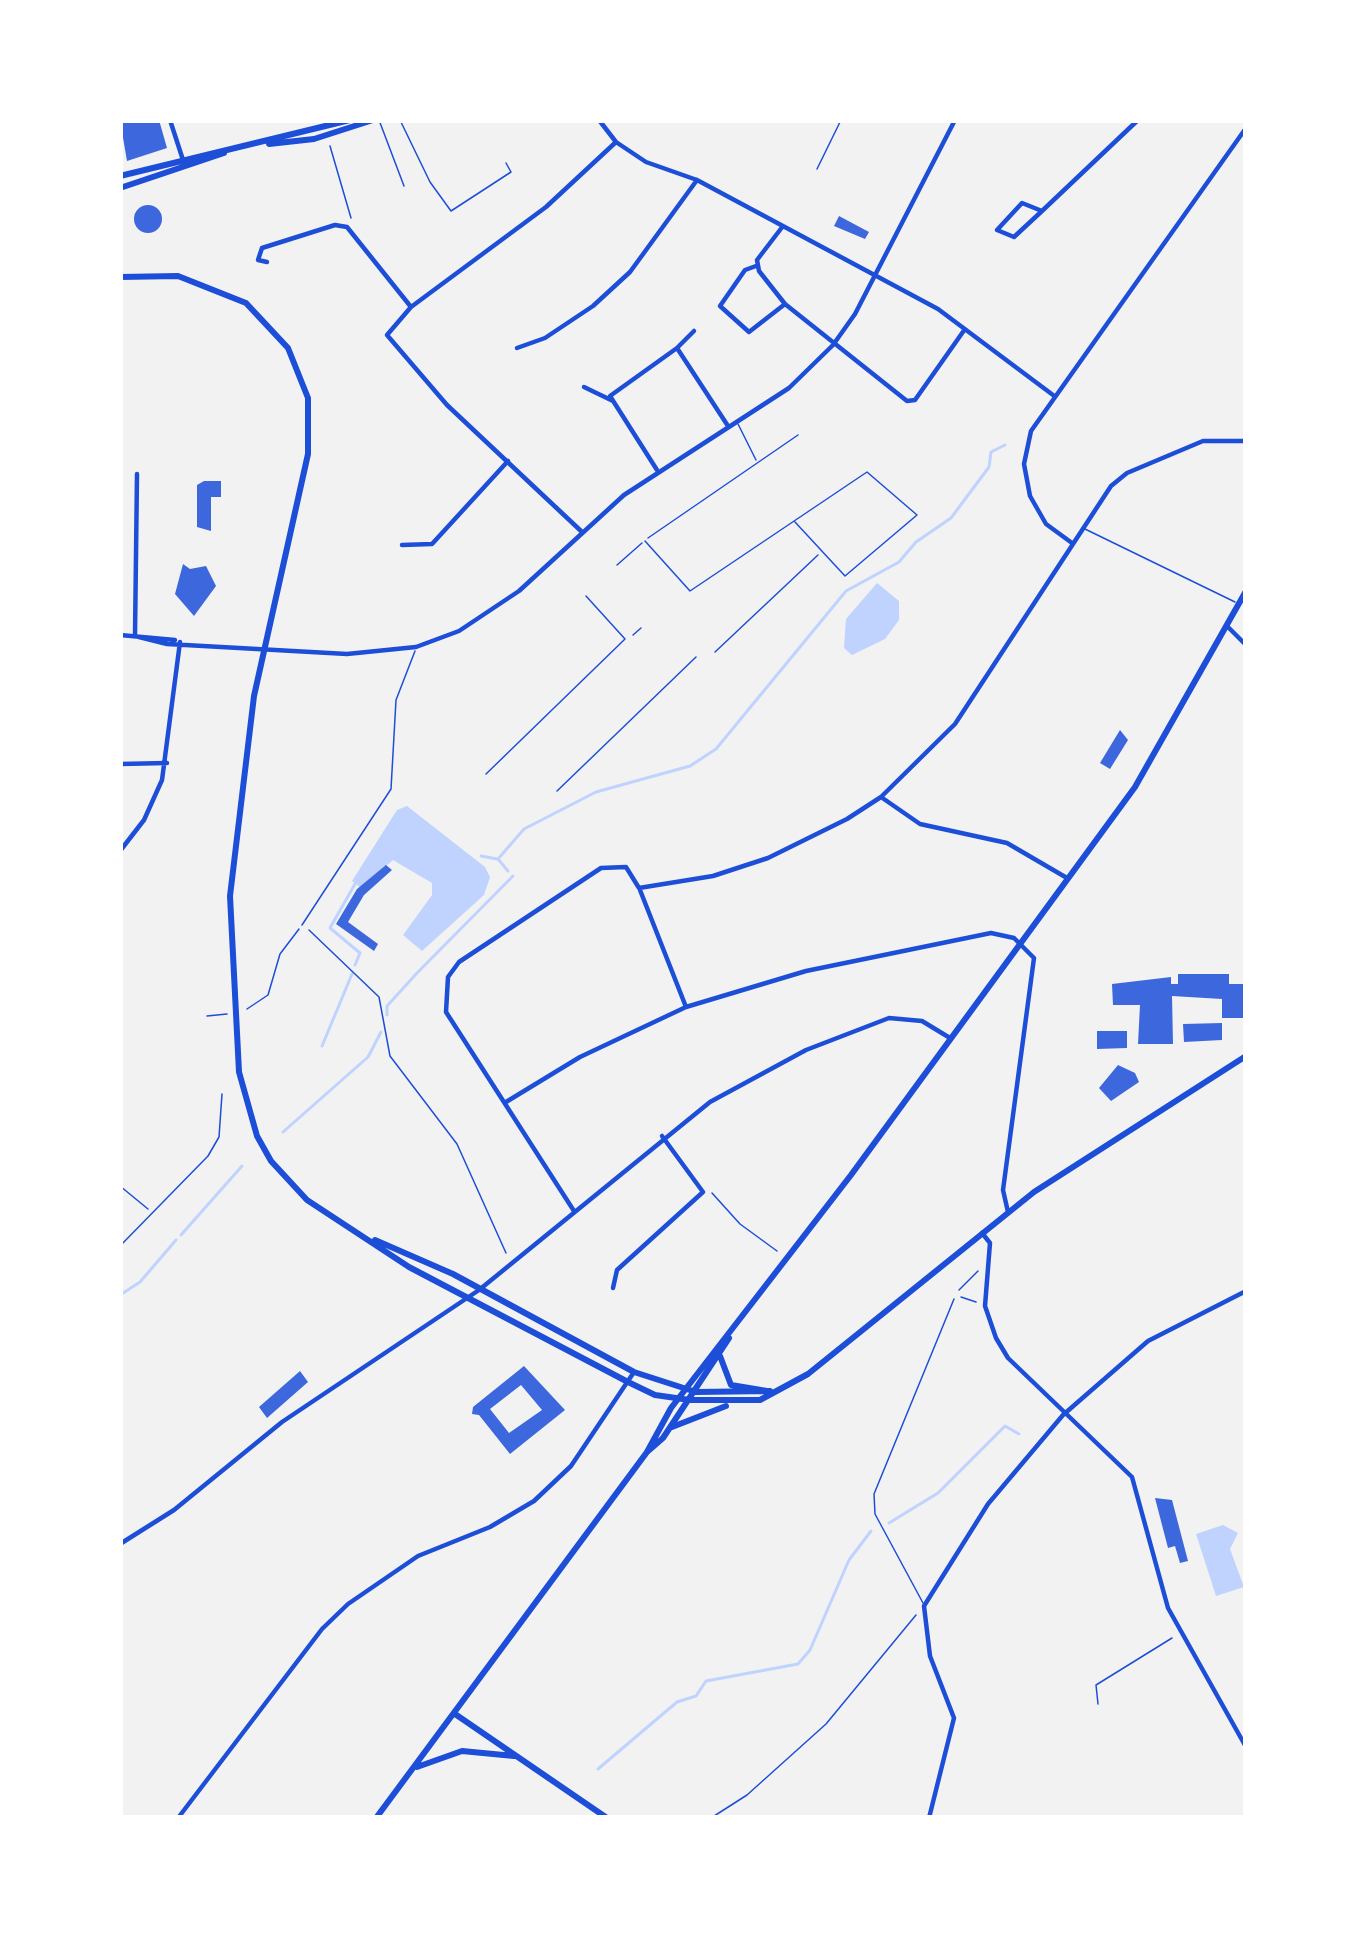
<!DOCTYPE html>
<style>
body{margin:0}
#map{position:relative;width:1366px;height:1938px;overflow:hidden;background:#f2f2f2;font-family:"Roboto Condensed",sans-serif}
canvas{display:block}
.frame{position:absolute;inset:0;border:123px solid #fff;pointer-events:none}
</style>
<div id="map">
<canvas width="1366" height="1938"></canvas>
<div class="frame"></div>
</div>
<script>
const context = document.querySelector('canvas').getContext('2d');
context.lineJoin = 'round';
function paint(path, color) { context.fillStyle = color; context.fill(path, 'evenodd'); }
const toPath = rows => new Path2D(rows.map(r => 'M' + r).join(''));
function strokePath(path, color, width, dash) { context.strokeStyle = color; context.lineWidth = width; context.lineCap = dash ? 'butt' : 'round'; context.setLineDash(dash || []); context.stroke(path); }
const water = toPath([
 [877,583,899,601,899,620,885,639,852,655,844,648,846,619],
 [407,806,485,867,490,877,484,895,422,951,403,935,432,895,432,883,393,860,361,888,352,881,397,810],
 [1223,1525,1238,1533,1230,1549,1244,1587,1216,1596,1196,1534]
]);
const stream = toPath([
 [481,856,497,859],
 [508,871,498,859,524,829,596,792,690,766,716,749,846,591,899,562,916,542,951,518,989,467,991,452,1005,445],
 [355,965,360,953,330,928,355,884],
 [387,1015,387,1006,417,973,513,876],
 [322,1046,352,974],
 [283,1132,368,1057,381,1032],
 [181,1235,242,1166],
 [120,1295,140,1282,176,1240],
 [889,1523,938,1493,1005,1426,1019,1434],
 [598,1769,677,1702,696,1696,706,1681,798,1664,810,1650,849,1560,871,1531]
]);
const building = toPath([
 [120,120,159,120,167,148,127,161],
 '134 219a14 14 0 1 1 28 0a14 14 0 1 1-28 0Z',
 [839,216,869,232,865,239,834,226],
 [204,481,221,481,221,497,211,497,211,531,197,527,197,485],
 [183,564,190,569,206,566,216,586,194,616,175,594],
 [1120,730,1128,740,1110,769,1100,763],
 [386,865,392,870,364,895,348,922,378,944,374,951,336,924,357,889],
 [1178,974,1229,974,1229,984,1246,984,1246,1018,1222,1018,1222,999,1172,996,1173,1044,1138,1044,1140,1005,1113,1005,1112,984,1171,977,1171,984,1178,984],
 [1222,1023,1222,1040,1184,1042,1183,1024],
 [1097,1031,1127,1031,1127,1048,1097,1049],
 [1118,1065,1135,1073,1139,1082,1111,1101,1099,1088],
 [524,1366,565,1410,510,1454,479,1415,472,1414,473,1407],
 [521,1385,542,1410,509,1433,490,1409],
 [300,1371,308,1382,267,1418,259,1407],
 [1155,1498,1172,1500,1188,1561,1180,1563,1175,1546,1168,1548]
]);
const path = toPath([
 [330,146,351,218],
 [633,635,641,628],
 [309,930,379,997,390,1056,457,1144,506,1253],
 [247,1009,268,995,280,954,299,929],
 [207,1016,227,1014],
 [120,1186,148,1209],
 [712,1193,740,1224,777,1251],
 [120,1246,208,1156,219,1137,222,1094],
 [959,1290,978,1271],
 [961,1297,976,1302],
 [1098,1704,1096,1685,1172,1638],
 [711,1818,747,1795,826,1724,916,1615]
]);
const service = toPath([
 [379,120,404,186],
 [400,120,430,182,451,211,511,172,506,163],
 [817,169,841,120],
 [738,424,756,460],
 [1085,529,1235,602],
 [648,538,798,435],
 [645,541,690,591,867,472,917,515,845,576,795,522],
 [617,565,642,543],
 [715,652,818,555],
 [486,774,625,639,586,596],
 [557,791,696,657],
 [302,925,391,789,396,700,415,651],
 [923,1603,875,1514,874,1494,954,1299]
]);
const minor = toPath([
 [170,120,183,160],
 [599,120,616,142,646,162,697,180,938,309,1053,395],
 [1042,211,1022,203,997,230,1014,237,1042,211,1138,120],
 [783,226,757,260,759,271,785,304,907,401,915,400,965,329],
 [267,262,258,260,262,248,335,225,347,227,411,307],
 [756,266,745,270,720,306,749,332,785,304],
 [517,348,545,338,593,306,630,272,697,180],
 [677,348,694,331],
 [584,387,613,401],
 [657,470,610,396,677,348,728,426],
 [581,531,447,405,387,335,411,307,546,207,616,142],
 [1072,543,1046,524,1030,496,1024,464,1031,431,1246,128],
 [402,545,432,544,508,461],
 [1227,626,1246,645],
 [120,635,175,640],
 [135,636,167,644,347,654,416,647,459,631,519,591,624,495,789,388,833,345,855,314,955,120],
 [135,636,137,474],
 [120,764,167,763],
 [881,797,920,824,1007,843,1067,878],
 [120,851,144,820,162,780,180,642],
 [640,890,686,1007],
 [506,1102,580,1057,686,1007,806,971,991,933,1014,938,1034,958,1003,1190,1008,1212],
 [574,1211,446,1012,448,977,459,962,601,868,626,867,639,888,713,876,768,858,847,819,881,797,955,724,1111,486,1127,473,1203,441,1246,441],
 [982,1233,990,1243,985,1306,996,1338,1008,1358,1132,1477,1168,1608,1246,1747],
 [613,1288,617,1270,703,1192,662,1136],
 [120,1544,174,1510,282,1422,479,1290,710,1102,806,1050,889,1018,922,1021,950,1038],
 [178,1818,322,1629,348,1604,418,1556,490,1527,534,1501,571,1466,634,1372],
 [929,1818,954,1718,930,1656,924,1606,988,1504,1063,1415,1148,1341,1246,1291]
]);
const secondary = toPath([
 [720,1356,731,1385,767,1391],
 [696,1392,770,1391],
 [690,1400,760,1400,808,1374,1034,1192,1246,1056],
 [672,1427,726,1406]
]);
const primary = toPath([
 [269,144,314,139,373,120],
 [120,176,350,120],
 [120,188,224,153],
 [120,277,178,276,246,303,288,348,308,398,308,454,254,696,230,896,239,1072,257,1136,271,1161,307,1200,409,1267,628,1382,655,1395,690,1400],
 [375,1240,453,1274,634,1372,696,1392],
 [647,1452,671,1408,851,1175,1135,787,1246,591],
 [455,1714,607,1818],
 [417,1767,462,1751,514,1756],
 [376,1818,647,1452,663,1438,729,1338]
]);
paint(water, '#bfd3fe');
strokePath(stream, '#bfd3fe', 3);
paint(building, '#3d67dc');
strokePath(path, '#1d4ed8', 1.5);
strokePath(service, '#1d4ed8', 1.5);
strokePath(minor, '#1d4ed8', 4.5);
strokePath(secondary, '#1d4ed8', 6);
strokePath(primary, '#1d4ed8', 6);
</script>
